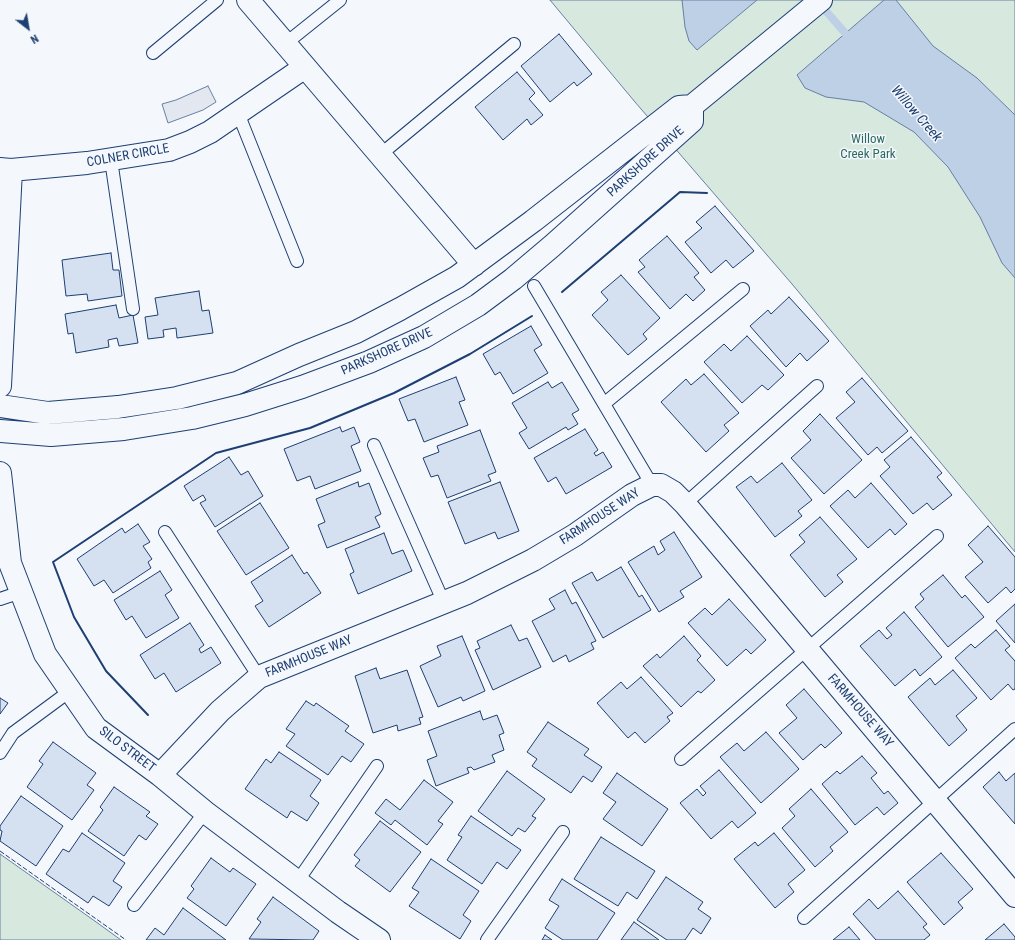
<!DOCTYPE html>
<style>
body{margin:0}
#map{position:relative;width:1015px;height:940px;overflow:hidden;background:#f4f7fb;font-family:"Roboto Condensed",sans-serif}
canvas{display:block}
.north{position:absolute;left:8px;top:8px;width:40px;height:40px;-webkit-text-stroke:3px #f4f7fb;paint-order:stroke;rotate:149deg;font-size:11px;font-weight:700;line-height:16px;text-align:center;color:#1d3f73}
.north::after{content:'';display:block;margin:auto;width:14px;height:18px;background:#1d3f73;clip-path:polygon(50% 0,100% 100%,50% 72%,0 100%)}
</style>
<div id="map">
<canvas width="1015" height="940"></canvas>
<div class="north">N</div>
</div>
<script>
const context = document.querySelector('canvas').getContext('2d');
context.lineJoin = 'round';
function paint(path, color) { context.fillStyle = color; context.fill(path, 'evenodd'); }
const toPath = rows => new Path2D(rows.map(r => 'M' + r).join(''));
function strokePath(path, color, width, dash) { context.strokeStyle = color; context.lineWidth = width; context.lineCap = dash ? 'butt' : 'round'; context.setLineDash(dash || []); context.stroke(path); }
function write(font, color, halo, rows, align = 'center') {
  context.font = font + ' "Roboto Condensed",sans-serif'; context.lineWidth = 3; context.setLineDash([]); context.textBaseline = 'middle'; context.strokeStyle = halo; context.fillStyle = color; for (const [text, x, y, turn = 0] of rows) {
    context.save(); context.translate(x, y); context.rotate((+turn || 0) * Math.PI / 180); context.textAlign = isNaN(turn) ? turn : align; if (halo) context.strokeText(text, 0, 0); context.fillText(text, 0, 0); context.restore();
  }
}
const green = toPath([
 [550,0,1015,0,1015,552,792,284,635,102,550,0],
 [0,854,99,924,121,940,0,940,0,854]
]);
const parking = toPath([
 [208,86,216,102,203,110,168,123,162,104,176,100,208,86]
]);
const water = toPath([
 [682,0,757,0,697,50,689,41,685,27,682,0],
 [884,0,896,0,933,46,977,78,1015,115,1015,278,1002,263,980,217,948,167,914,132,864,102,826,97,805,88,797,75,884,0]
]);
const stream = toPath([
 [819,3,852,41]
]);
const building = toPath([
 [559,34,592,74,577,86,574,82,550,102,521,66,559,34],
 [517,72,535,93,529,99,543,115,531,125,527,119,503,140,475,107,517,72],
 [715,206,754,251,733,268,726,260,711,273,685,242,702,228,696,222,715,206],
 [667,236,699,273,694,277,705,290,693,301,686,294,670,309,638,272,645,267,639,260,667,236],
 [111,253,113,270,119,270,122,296,88,301,87,294,66,296,62,260,111,253],
 [621,275,660,318,643,334,647,339,628,355,592,315,608,300,601,292,621,275],
 [199,291,202,311,209,310,213,333,177,338,176,328,163,330,164,337,148,339,145,317,158,315,155,298,199,291],
 [789,297,829,341,807,361,800,353,786,367,750,326,768,310,771,314,789,297],
 [116,305,119,318,133,315,138,343,119,346,117,338,108,340,109,347,76,353,73,333,68,334,65,314,116,305],
 [531,326,542,345,534,350,548,373,513,394,500,372,495,375,483,354,531,326],
 [747,336,784,375,768,390,762,385,742,403,704,362,724,344,731,351,747,336],
 [704,374,739,413,724,425,729,431,706,452,661,402,686,379,691,385,704,374],
 [456,377,465,400,459,402,468,425,424,442,415,419,408,421,399,399,456,377],
 [862,378,908,431,882,453,877,447,868,455,836,418,855,402,846,392,862,378],
 [548,382,552,388,562,382,579,410,572,414,578,424,568,430,566,427,529,449,519,433,527,428,512,403,548,382],
 [820,414,862,460,824,494,791,458,811,440,803,431,820,414],
 [340,427,342,432,354,427,360,442,351,446,361,471,315,489,310,476,297,481,284,449,340,427],
 [585,429,598,450,594,453,596,456,603,452,612,467,566,494,556,477,548,482,534,458,585,429],
 [480,430,496,472,488,475,491,481,447,498,438,475,431,477,423,458,439,452,437,446,480,430],
 [911,437,942,473,937,477,952,495,933,510,927,503,913,514,880,476,890,467,884,460,911,437],
 [229,457,241,475,248,471,263,496,215,527,200,503,206,500,203,495,193,501,184,486,229,457],
 [782,463,812,500,798,511,802,516,775,537,736,487,751,476,757,483,782,463],
 [358,482,359,487,369,483,381,514,375,517,380,527,327,548,318,525,325,522,316,499,358,482],
 [500,482,519,531,498,539,495,532,465,544,448,502,500,482],
 [871,483,907,524,895,535,890,529,868,548,830,506,848,490,855,498,871,483],
 [260,503,289,548,246,575,217,531,260,503],
 [820,517,857,559,837,575,843,582,825,597,790,555,805,542,799,535,820,517],
 [138,524,150,542,143,546,152,559,148,562,151,568,113,593,104,580,94,586,77,559,122,528,125,533,138,524],
 [988,526,1015,557,1015,589,1011,593,1006,587,988,603,965,577,983,562,968,545,988,526],
 [674,532,702,577,680,591,684,597,659,612,628,562,654,546,658,555,665,550,660,541,674,532],
 [384,533,392,554,403,550,412,571,358,594,350,574,354,572,345,549,384,533],
 [292,555,304,574,307,572,321,593,269,627,255,606,263,601,251,582,292,555],
 [621,567,639,597,642,595,651,610,603,638,572,583,592,572,597,581,621,567],
 [160,571,172,590,165,595,179,618,146,638,132,616,126,620,114,600,160,571],
 [943,575,962,598,965,595,984,617,948,647,915,607,924,599,920,594,943,575],
 [565,590,572,604,576,602,596,641,591,643,594,649,569,662,566,655,553,662,532,621,555,609,549,599,565,590],
 [729,599,766,640,751,654,746,649,727,666,688,623,705,608,712,615,729,599],
 [1015,604,1015,643,996,621,1015,604],
 [904,612,942,657,920,676,915,669,895,686,860,646,879,630,887,639,892,635,886,628,904,612],
 [190,623,204,645,199,649,201,653,211,647,221,663,176,692,164,673,155,679,140,655,190,623],
 [511,625,519,641,527,638,541,667,493,690,475,650,480,648,477,641,511,625],
 [996,630,1010,646,1005,650,1015,661,1015,689,1013,690,1008,684,991,700,955,658,971,644,975,648,996,630],
 [462,636,485,691,463,701,461,697,438,707,420,666,441,656,437,646,462,636],
 [684,636,701,656,697,660,715,680,701,693,698,691,681,707,643,666,657,654,660,658,684,636],
 [376,668,380,679,407,670,423,717,419,718,421,724,398,731,397,725,373,733,355,676,376,668],
 [953,670,977,698,956,716,967,730,949,746,908,697,930,678,935,685,953,670],
 [641,677,673,713,667,717,670,721,645,743,635,732,628,738,597,703,621,682,627,689,641,677],
 [804,689,842,733,825,748,821,744,803,760,779,733,797,718,786,705,804,689],
 [0,698,8,703,0,714,0,698],
 [306,701,314,706,316,703,349,726,345,731,364,744,351,762,342,756,328,775,286,746,295,734,286,729,306,701],
 [480,711,483,720,497,715,504,733,499,735,504,750,492,755,495,762,474,770,471,767,467,768,469,773,436,786,427,760,437,756,428,731,480,711],
 [548,722,589,749,584,755,602,767,592,782,583,776,571,793,532,766,537,759,527,752,548,722],
 [766,732,799,769,761,803,720,757,737,743,744,751,766,732],
 [53,742,96,773,87,785,94,790,72,820,27,787,43,764,39,761,53,742],
 [279,752,321,780,310,796,319,803,307,821,291,811,287,818,245,789,266,759,271,763,279,752],
 [862,756,877,773,871,778,884,794,888,791,898,803,884,815,877,807,855,825,822,784,837,771,840,774,862,756],
 [719,770,756,813,738,828,732,821,711,839,680,803,697,789,703,796,706,793,700,786,719,770],
 [507,771,545,799,532,816,536,818,525,832,518,828,512,836,478,811,507,771],
 [999,772,1006,781,1015,773,1015,824,983,787,999,772],
 [617,773,668,809,642,846,603,819,616,802,603,793,617,773],
 [424,780,453,802,438,821,443,824,427,845,395,820,391,825,375,813,386,799,400,810,424,780],
 [114,787,150,812,146,816,158,824,146,840,139,835,124,856,88,831,103,810,100,807,114,787],
 [811,789,848,832,830,847,833,851,815,867,782,828,795,816,789,809,811,789],
 [21,796,63,826,36,866,0,841,2,831,0,830,0,826,21,796],
 [471,816,521,850,507,869,497,862,482,884,447,860,462,837,458,835,471,816],
 [380,821,421,852,390,892,355,866,360,860,354,855,380,821],
 [82,833,125,863,113,881,122,887,109,906,93,896,88,903,46,874,63,849,69,852,82,833],
 [774,833,805,870,788,884,794,892,775,908,734,859,755,842,758,846,774,833],
 [601,837,655,871,637,899,627,892,618,906,574,879,601,837],
 [941,853,973,889,958,902,963,908,944,925,907,882,941,853],
 [211,858,230,872,233,868,256,884,226,926,187,898,194,889,191,886,211,858],
 [431,859,479,891,463,915,471,921,460,939,409,906,419,892,412,888,431,859],
 [666,877,703,902,698,909,711,918,701,934,693,928,685,940,667,940,637,920,666,877],
 [562,879,615,913,597,940,563,940,545,928,559,906,549,900,562,879],
 [898,891,927,924,923,927,930,935,924,940,876,940,853,914,869,899,878,909,898,891],
 [273,897,319,931,313,940,249,939,261,922,257,919,273,897],
 [183,908,226,940,146,940,155,928,164,935,183,908],
 [634,922,659,940,621,940,634,922],
 [1004,924,1015,937,1015,940,985,940,1004,924],
 [849,927,860,940,833,940,849,927],
 [545,935,552,940,542,940,545,935]
]);
const service = toPath([
 [285,44,340,0],
 [153,53,217,0],
 [238,113,297,261],
 [380,155,514,44],
 [111,160,133,309],
 [534,286,652,485],
 [605,403,743,289],
 [374,445,444,603],
 [685,504,817,386],
 [165,532,259,677],
 [0,599,21,592],
 [0,753,13,733,70,691],
 [681,759,937,536],
 [297,882,377,766],
 [134,905,205,812],
 [804,918,1015,729],
 [487,940,563,832]
]);
const minor = toPath([
 [248,0,474,265],
 [0,169,11,170,87,163,169,150,190,142,210,132,305,67],
 [0,386,11,170],
 [0,406,48,413,118,407,177,398,237,383,299,355,356,332,400,309,457,277,533,221,679,107,692,106,821,0],
 [0,431,51,435,124,429,192,418,245,405,302,387,369,362,424,337,478,305,513,279,552,246,692,121,692,106],
 [0,473,10,563,45,654,96,728,160,775,205,812,338,912,379,940],
 [160,775,220,711,259,677,467,593,533,560,575,535,632,495,652,485,661,485,673,492,685,504,1015,896]
]);
const fence = toPath([
 [0,851,126,940]
]);
const wall = toPath([
 [562,292,680,192,707,193],
 [148,715,106,671,74,617,53,562,216,453,310,428,394,393,470,354,532,316]
]);
const parkNames = [
 ["Willow",868,140],
 ["Creek Park",868,155]
];
const streetNames = [
 ["COLNER CIRCLE",128,156,-10],
 ["PARKSHORE DRIVE",646,162,-42],
 ["PARKSHORE DRIVE",387,352,-24],
 ["FARMHOUSE WAY",600,517,-33],
 ["FARMHOUSE WAY",309,657,-22],
 ["FARMHOUSE WAY",860,711,49],
 ["SILO STREET",127,750,37]
];
const waterNames = [
 ["Willow Creek",916,114,49]
];
paint(green, '#d7e8df');
strokePath(green, '#687fa3', 1);
paint(parking, '#e3e8f0');
strokePath(parking, '#687fa3', 1);
paint(water, '#bed0e5');
strokePath(water, '#687fa3', 1);
strokePath(stream, '#bed0e5', 8);
paint(building, '#d5e0f0');
strokePath(building, '#1d3f73', 1);
strokePath(service, '#1d3f73', 14);
strokePath(minor, '#1d3f73', 24);
strokePath(service, '#f4f7fb', 12);
strokePath(minor, '#f4f7fb', 22);
strokePath(fence, '#1d3f73', 1, [5, 2]);
strokePath(wall, '#1d3f73', 2);
write('13px', '#2c6c60', '#f4f7fb', parkNames);
write('13px', '#1d3f73', '#f4f7fb', streetNames);
write('italic 14px', '#1d3f73', '#f4f7fb', waterNames);
</script>
